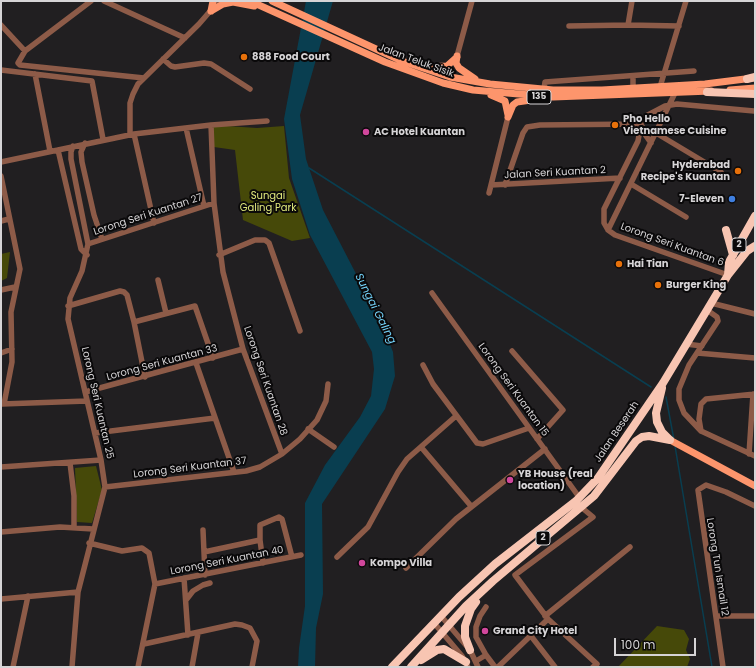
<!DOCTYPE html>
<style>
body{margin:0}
#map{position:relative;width:756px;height:668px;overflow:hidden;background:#211f21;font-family:Poppins,sans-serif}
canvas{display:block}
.frame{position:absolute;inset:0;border:2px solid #d6d4d6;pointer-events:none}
.scale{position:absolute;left:614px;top:638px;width:82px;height:18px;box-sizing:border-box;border:2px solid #d6d4d6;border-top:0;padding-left:5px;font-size:12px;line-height:14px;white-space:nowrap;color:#d6d4d6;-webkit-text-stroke:3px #0a090a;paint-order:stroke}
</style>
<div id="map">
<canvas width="756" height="668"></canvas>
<div class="frame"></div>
<div class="scale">100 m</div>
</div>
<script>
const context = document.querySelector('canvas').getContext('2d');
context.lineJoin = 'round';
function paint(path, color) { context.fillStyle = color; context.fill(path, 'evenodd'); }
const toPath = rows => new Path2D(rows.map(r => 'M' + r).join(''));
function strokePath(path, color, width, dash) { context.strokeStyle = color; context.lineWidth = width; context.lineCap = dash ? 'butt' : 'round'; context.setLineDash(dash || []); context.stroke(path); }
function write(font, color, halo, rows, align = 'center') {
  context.font = font + ' Poppins,sans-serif'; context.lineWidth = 4; context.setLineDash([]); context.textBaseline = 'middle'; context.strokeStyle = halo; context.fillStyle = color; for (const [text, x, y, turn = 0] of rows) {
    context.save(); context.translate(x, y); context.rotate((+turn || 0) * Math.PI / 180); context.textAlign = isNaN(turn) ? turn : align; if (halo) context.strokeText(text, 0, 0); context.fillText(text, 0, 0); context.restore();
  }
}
const green = toPath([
 [212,125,257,128,284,126,289,178,310,238,292,241,243,220,235,150,214,147],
 [10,252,7,278,1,281,1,254],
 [96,466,102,490,92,523,77,522,75,468],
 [657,626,684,630,689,639,686,650,690,659,687,667,618,667]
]);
const water = toPath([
 [306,1,333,1,300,115,306,159,323,210,382,324,393,352,395,376,385,409,322,504,323,594,316,628,315,667,298,667,299,648,305,606,305,503,325,465,360,417,371,396,374,369,372,352,310,235,292,179,284,119]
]);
const stream = toPath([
 [309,168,651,387],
 [666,397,674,440],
 [675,446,712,667]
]);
const minor = toPath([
 [91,1,25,51,18,63,20,65,144,78],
 [104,1,185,38],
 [1,25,25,51],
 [628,25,632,1],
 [569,26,628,25,679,26],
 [457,56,472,1],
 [163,59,171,66,175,67,204,63,211,64,250,89],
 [1,70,92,81,103,139],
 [35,74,50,151],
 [633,76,633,88],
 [660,87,686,1],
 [544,89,545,82,694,71],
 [211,125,214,203,223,272,243,349,282,454],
 [642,126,644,133,651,143],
 [186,128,204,206],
 [656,133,721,172],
 [130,134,130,103,133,94,138,84,199,24,219,1],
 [134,134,154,223],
 [85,143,81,152,82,162,94,215,102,239],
 [58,150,81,249,87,255],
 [1,162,134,134,211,125,267,121],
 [1,176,20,269,11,312,12,362,4,404],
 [631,184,686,217],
 [491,185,620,178],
 [505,185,523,133,527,127,540,125,641,124],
 [489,193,508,117],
 [1,221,9,219],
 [608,230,675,93],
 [88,244,214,203],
 [219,255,255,240,265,240,269,243,300,331],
 [728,275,615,235,608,230,604,223,604,209,638,141,641,124,646,116,665,106,677,104,754,111],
 [158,280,166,313],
 [1,290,15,287],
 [432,293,579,497],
 [711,303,755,314],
 [68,306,120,291,124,292,127,295,134,322,145,377],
 [134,322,195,306,213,358],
 [686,344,702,346],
 [512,351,563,410,537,439],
 [1,353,12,349],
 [697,353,755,358],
 [196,363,234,472],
 [423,365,433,384,477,443,483,444,529,428],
 [85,392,243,349],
 [755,394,706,399,701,404,699,419,701,431,755,456],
 [2,404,87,401],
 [308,429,334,447],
 [701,431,684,413,679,400,679,389,689,365,718,321,717,317,707,310],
 [95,433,215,418],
 [421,447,471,506],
 [749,454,753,394],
 [70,463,74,496,74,527],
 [1,467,101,460],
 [105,487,246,471,260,467,282,454,300,439,317,420,326,401,328,384],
 [581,507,593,517,515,575,548,619,597,664,593,667],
 [203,530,205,575],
 [1,532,60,527,93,529],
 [260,540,260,525,279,517,282,519,292,557],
 [89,543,122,551,142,548,149,553,155,584,138,667],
 [204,552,260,540,263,563],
 [337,557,368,527,398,472,407,459,456,416],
 [406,568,456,519,545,449],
 [184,578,188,635],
 [155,584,301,555],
 [1,599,78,592],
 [186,600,193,591,203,585,210,583],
 [486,607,480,616,476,627,476,637,486,655,495,667],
 [441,616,470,650,478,667],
 [545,616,630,547],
 [716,616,755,616],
 [434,623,462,656,468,667],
 [531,636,555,667],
 [144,644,235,624,242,625,250,628,257,641,252,667],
 [476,661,486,655],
 [13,667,28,596],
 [72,667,78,592,105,487,101,460,68,319,70,298,82,271,88,244,71,159,71,152,73,146],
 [192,667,198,633],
 [498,667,548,619],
 [723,667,698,490,706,485,726,492,755,506]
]);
const major = toPath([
 [250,1,385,62,443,83,473,90,553,97,711,91],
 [272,1,402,61,450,77,490,84,553,90,602,90,705,84,753,78],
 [211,11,223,4,233,2,254,6],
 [211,11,213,1],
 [457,56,456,63,459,68,475,79],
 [428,67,447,66,457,57],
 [730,90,755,88],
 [491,95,505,101,508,115],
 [508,117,513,105,517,102,531,100],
 [670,440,755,486]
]);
const highway = toPath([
 [747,79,755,77],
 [707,92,755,94],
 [726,230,733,255],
 [728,275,747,251,755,246],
 [662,388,656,413,657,422,662,432,669,439],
 [470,650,465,637,465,626,471,609,476,602],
 [421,660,437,650,444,649,466,662],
 [392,667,459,597,495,564,576,501,598,478,663,383,707,310,728,275,729,262,755,216],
 [411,667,466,606,493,581,594,496,636,441,642,437,649,436,670,440]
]);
const markers = [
 [244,57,4,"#e8710a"],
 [615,125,4,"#e8710a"],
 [366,132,4,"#d1479c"],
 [738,171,4,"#e8710a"],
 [732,199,4,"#3f7fe0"],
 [619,264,4,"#e8710a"],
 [658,285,4,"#e8710a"],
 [510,480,4,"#d1479c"],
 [362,563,4,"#d1479c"],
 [485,631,4,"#d1479c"]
];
const shields = [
 [539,97,24],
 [739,245,14],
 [543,538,14]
];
const shieldNames = [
 ["135",539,97],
 ["2",739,245],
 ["2",543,538]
];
const poiNames = [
 ["888 Food Court",252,57],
 ["Pho Hello",623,119],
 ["Vietnamese Cuisine",623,131],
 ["AC Hotel Kuantan",374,132],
 ["Hyderabad",730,165,"right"],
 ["Recipe's Kuantan",730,177,"right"],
 ["7-Eleven",724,199,"right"],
 ["Hai Tian",627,264],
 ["Burger King",666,285],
 ["YB House (real",518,474],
 ["location)",518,486],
 ["Kompo Villa",370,563],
 ["Grand City Hotel",493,631]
];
const streetNames = [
 ["Jalan Teluk Sisik",416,61,20],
 ["Jalan Seri Kuantan 2",555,173,-3],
 ["Lorong Seri Kuantan 27",148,215,-18],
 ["Lorong Seri Kuantan 6",672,245,20],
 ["Lorong Seri Kuantan 33",162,363,-15],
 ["Lorong Seri Kuantan 28",265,381,71],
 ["Lorong Seri Kuantan 15",513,390,54],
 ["Lorong Seri Kuantan 25",97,403,77],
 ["Jalan Beserah",617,432,-56],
 ["Lorong Seri Kuantan 37",190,468,-7],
 ["Lorong Seri Kuantan 40",227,561,-11],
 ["Lorong Tun Ismail 12",717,567,81]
];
const parkNames = [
 ["Sungai",268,196],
 ["Galing Park",268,208]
];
const waterNames = [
 ["Sungai Galing",375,309,63]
];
paint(green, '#464909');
paint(water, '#093e50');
strokePath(stream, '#093e50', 1.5);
strokePath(minor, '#8d5b48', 5.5);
strokePath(major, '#fd956c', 7);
strokePath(highway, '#f8c5b2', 8);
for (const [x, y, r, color] of markers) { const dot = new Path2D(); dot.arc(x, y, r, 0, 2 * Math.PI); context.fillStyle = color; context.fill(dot); strokePath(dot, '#0a090a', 1.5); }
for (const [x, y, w] of shields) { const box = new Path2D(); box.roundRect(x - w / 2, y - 7, w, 14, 3); context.fillStyle = '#0a090a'; context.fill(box); strokePath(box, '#d6d4d6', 1); }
write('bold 9px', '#d6d4d6', null, shieldNames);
write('bold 10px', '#d6d4d6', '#0a090a', poiNames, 'left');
write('10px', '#d6d4d6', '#0a090a', streetNames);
write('10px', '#e0e87c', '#0a090a', parkNames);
write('italic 11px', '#74d3fa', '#0a090a', waterNames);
</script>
